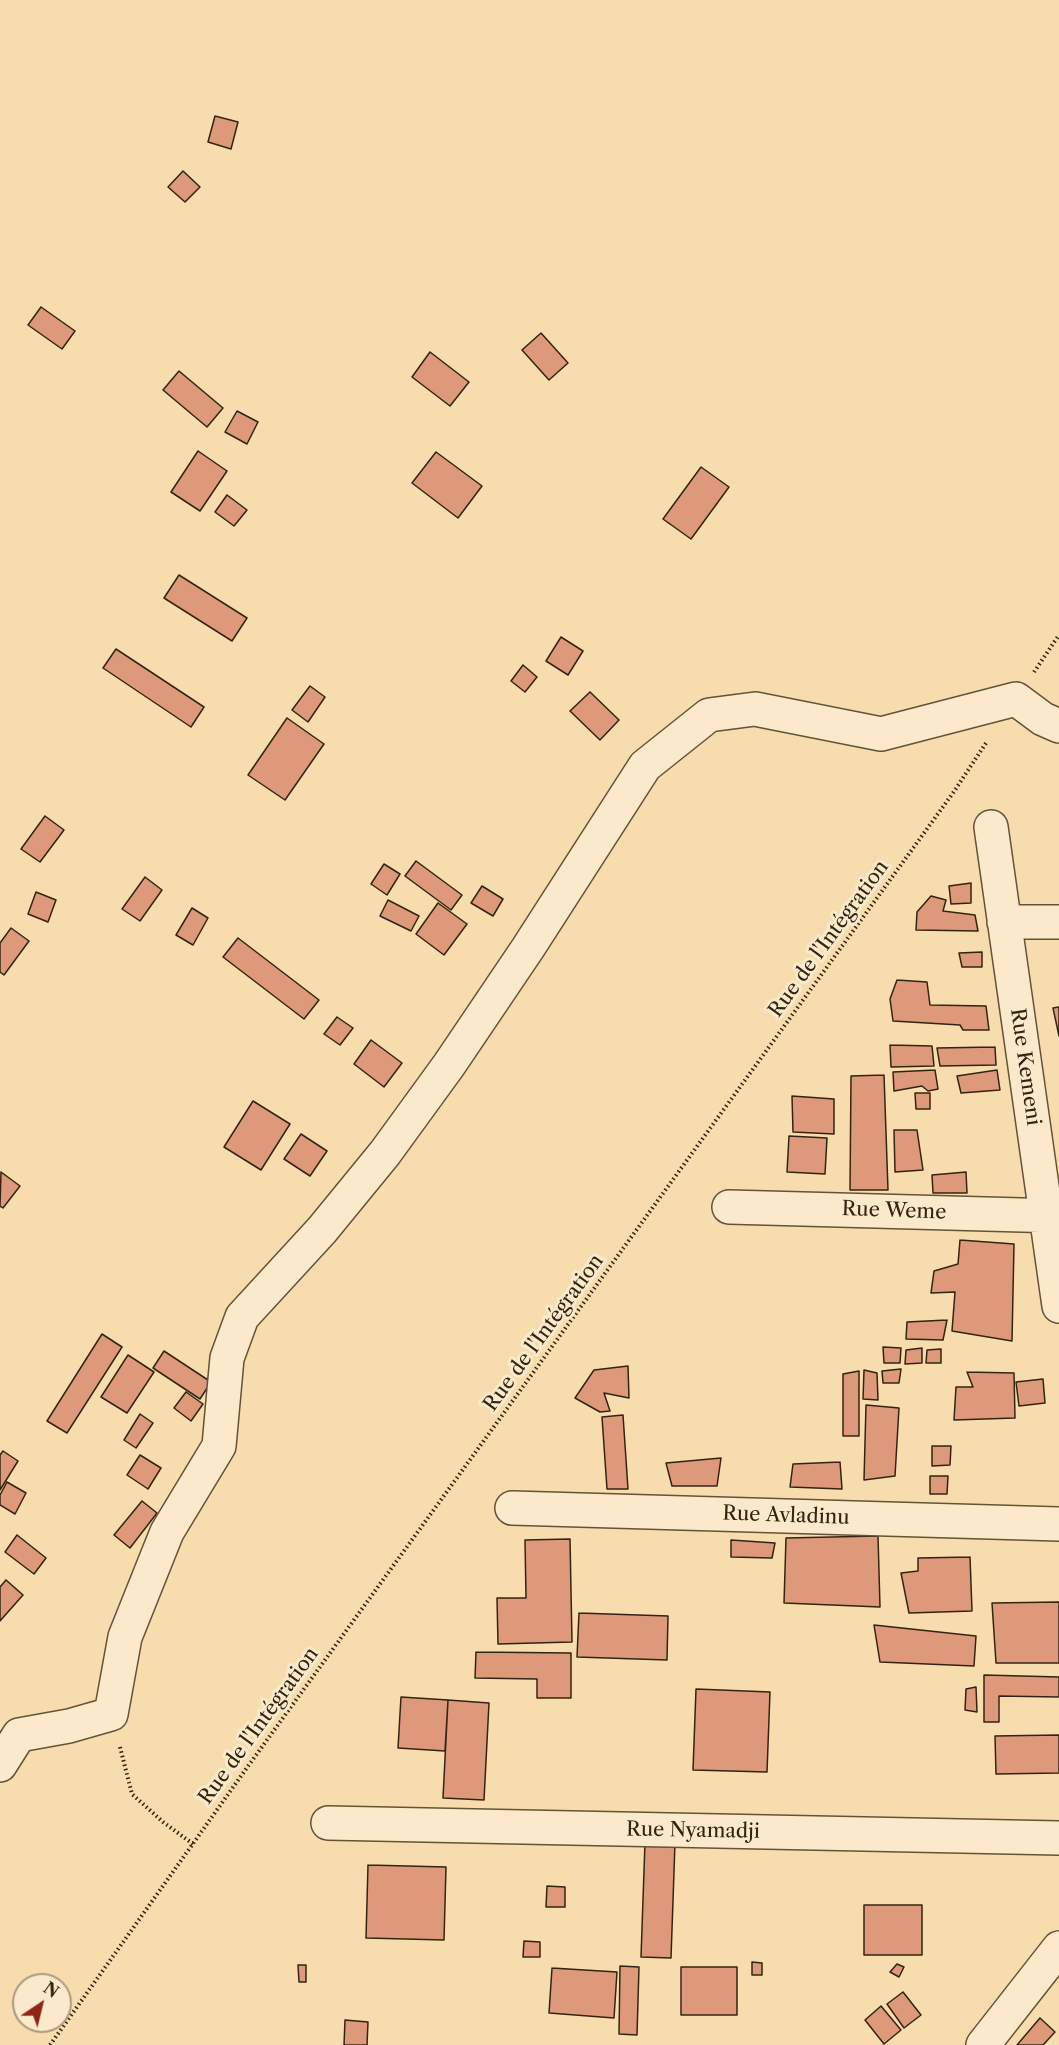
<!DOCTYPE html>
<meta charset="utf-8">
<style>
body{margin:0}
#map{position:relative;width:1059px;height:2045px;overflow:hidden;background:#f7ddad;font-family:"Libre Caslon Text",serif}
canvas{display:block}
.north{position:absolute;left:12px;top:1973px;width:60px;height:60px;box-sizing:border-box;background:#fae9ca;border:2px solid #aa9a80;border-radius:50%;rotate:35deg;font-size:16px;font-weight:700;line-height:24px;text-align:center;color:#332412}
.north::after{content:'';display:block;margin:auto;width:21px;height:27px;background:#8f2418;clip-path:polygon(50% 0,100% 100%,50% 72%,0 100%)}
</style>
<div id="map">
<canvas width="1059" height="2045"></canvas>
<div class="north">N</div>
</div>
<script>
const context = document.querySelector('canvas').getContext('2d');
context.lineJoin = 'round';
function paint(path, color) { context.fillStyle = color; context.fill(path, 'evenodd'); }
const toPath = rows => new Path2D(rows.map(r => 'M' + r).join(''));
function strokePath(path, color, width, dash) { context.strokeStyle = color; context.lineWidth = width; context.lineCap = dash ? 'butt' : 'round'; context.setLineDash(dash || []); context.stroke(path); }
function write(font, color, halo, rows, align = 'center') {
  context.font = font + ' "Libre Caslon Text",serif'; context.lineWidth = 6; context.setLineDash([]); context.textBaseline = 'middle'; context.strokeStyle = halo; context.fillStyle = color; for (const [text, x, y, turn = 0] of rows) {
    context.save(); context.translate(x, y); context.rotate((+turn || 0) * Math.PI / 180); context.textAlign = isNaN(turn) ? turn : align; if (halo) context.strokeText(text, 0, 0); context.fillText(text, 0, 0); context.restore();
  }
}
const building = toPath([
 [215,116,238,122,231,149,208,142,215,116],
 [183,171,200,187,185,202,168,187,183,171],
 [41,307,75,331,62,349,28,325,41,307],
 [541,333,568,363,549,380,522,350,541,333],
 [430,352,469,382,450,406,412,377,430,352],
 [179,371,223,408,207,427,163,390,179,371],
 [237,411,258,422,247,444,225,432,237,411],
 [198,451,227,471,200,511,171,492,198,451],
 [436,452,482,486,458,518,412,483,436,452],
 [701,467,729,487,691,539,663,519,701,467],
 [227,495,247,510,234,526,215,512,227,495],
 [179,575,247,618,232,641,164,598,179,575],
 [561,637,583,651,568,675,546,661,561,637],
 [116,649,204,707,191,727,103,668,116,649],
 [523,665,537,677,525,692,511,681,523,665],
 [310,686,325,697,308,722,292,710,310,686],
 [590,692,619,720,600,740,570,711,590,692],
 [287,718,324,744,285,800,248,775,287,718],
 [45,816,64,830,40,862,21,849,45,816],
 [416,861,462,895,451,910,405,876,416,861],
 [384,864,400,874,387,895,371,884,384,864],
 [145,877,162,890,140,921,122,909,145,877],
 [971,883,971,903,951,904,949,886,971,883],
 [482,886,503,899,493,916,471,903,482,886],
 [36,892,56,900,48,922,28,914,36,892],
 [931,896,946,900,943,911,975,915,978,931,916,930,917,912,931,896],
 [388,900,419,916,411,931,380,916,388,900],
 [438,903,467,924,444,955,416,934,438,903],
 [192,908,208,918,193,945,176,935,192,908],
 [11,928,29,941,4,975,0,972,0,943,11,928],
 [238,938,319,1000,304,1019,223,957,238,938],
 [982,952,982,967,962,967,959,953,982,952],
 [897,980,927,982,930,1005,986,1006,989,1030,963,1030,960,1025,893,1021,890,999,897,980],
 [1059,1007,1059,1036,1053,1008,1059,1007],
 [337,1017,353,1028,340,1045,324,1034,337,1017],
 [371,1040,402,1063,384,1087,354,1064,371,1040],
 [890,1045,932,1046,934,1066,891,1067,890,1045],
 [995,1047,996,1065,940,1066,937,1048,995,1047],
 [935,1070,938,1089,928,1091,922,1086,894,1091,893,1072,935,1070],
 [997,1070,1000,1090,961,1093,957,1076,997,1070],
 [884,1075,888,1190,850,1190,851,1076,884,1075],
 [915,1093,930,1093,930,1109,916,1109,915,1093],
 [792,1096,834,1099,834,1134,793,1132,792,1096],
 [253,1101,290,1124,261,1170,224,1147,253,1101],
 [894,1130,917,1130,923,1170,895,1172,894,1130],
 [301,1134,327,1151,310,1176,284,1159,301,1134],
 [789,1136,827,1138,825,1174,787,1172,789,1136],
 [1,1172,20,1186,3,1208,0,1206,1,1172],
 [966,1172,967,1193,933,1193,932,1175,966,1172],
 [960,1240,1014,1244,1012,1341,952,1331,955,1292,931,1293,934,1271,958,1264,960,1240],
 [947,1320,943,1340,906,1339,907,1322,947,1320],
 [102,1334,122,1347,67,1433,47,1421,102,1334],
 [883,1347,901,1348,900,1363,884,1363,883,1347],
 [922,1348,922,1363,905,1364,906,1350,922,1348],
 [941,1349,941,1363,926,1363,927,1350,941,1349],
 [164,1351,211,1382,200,1399,153,1368,164,1351],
 [128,1355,154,1372,127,1413,101,1397,128,1355],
 [628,1366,629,1398,604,1393,610,1411,600,1412,575,1398,594,1370,628,1366],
 [901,1369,899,1383,883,1383,882,1371,901,1369],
 [864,1370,877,1373,878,1400,863,1399,864,1370],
 [859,1371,859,1436,843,1436,843,1374,859,1371],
 [967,1372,1014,1373,1015,1418,954,1420,956,1387,973,1387,967,1372],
 [1043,1379,1045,1403,1019,1406,1016,1382,1043,1379],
 [186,1392,203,1404,191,1421,174,1408,186,1392],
 [866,1405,899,1408,895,1476,864,1480,866,1405],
 [140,1414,153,1423,136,1448,124,1440,140,1414],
 [623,1415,628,1489,607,1489,602,1417,623,1415],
 [932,1446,951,1446,950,1465,932,1466,932,1446],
 [3,1451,18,1461,0,1490,0,1455,3,1451],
 [140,1455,161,1468,148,1489,127,1475,140,1455],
 [721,1458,717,1486,672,1486,666,1463,721,1458],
 [840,1462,842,1489,790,1487,793,1464,840,1462],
 [930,1476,948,1476,947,1494,930,1494,930,1476],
 [7,1482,26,1493,15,1514,0,1505,0,1495,7,1482],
 [142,1501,157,1513,130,1548,114,1535,142,1501],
 [17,1535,46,1558,34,1574,5,1552,17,1535],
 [878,1536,880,1607,784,1603,786,1538,878,1536],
 [570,1539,572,1642,498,1644,497,1598,526,1598,525,1540,570,1539],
 [731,1540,775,1543,772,1558,731,1557,731,1540],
 [970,1557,972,1611,909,1613,901,1573,918,1571,918,1558,970,1557],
 [6,1580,23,1595,0,1621,0,1587,6,1580],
 [1059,1602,1059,1663,996,1663,992,1603,1059,1602],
 [579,1613,668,1616,667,1660,577,1657,579,1613],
 [874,1625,976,1636,974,1666,880,1662,874,1625],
 [476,1652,571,1653,571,1698,537,1698,537,1679,475,1678,476,1652],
 [984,1675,1059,1677,1059,1697,999,1696,999,1722,984,1722,984,1675],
 [976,1687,977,1712,965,1710,966,1689,976,1687],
 [696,1689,770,1692,767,1772,693,1770,696,1689],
 [401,1697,448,1700,445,1751,398,1748,401,1697],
 [448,1700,489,1703,484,1800,443,1798,448,1700],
 [1059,1735,1059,1773,996,1774,995,1736,1059,1735],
 [645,1842,675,1843,671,1958,641,1957,645,1842],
 [368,1865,446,1867,444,1940,366,1938,368,1865],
 [547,1886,565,1887,565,1907,546,1907,547,1886],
 [864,1905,922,1905,922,1955,864,1955,864,1905],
 [524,1941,540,1942,540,1957,523,1957,524,1941],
 [752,1962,762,1963,762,1975,752,1975,752,1962],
 [897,1964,904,1967,899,1977,890,1972,897,1964],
 [298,1965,306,1965,306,1982,299,1982,298,1965],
 [620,1966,639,1967,637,2035,619,2034,620,1966],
 [681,1967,737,1967,737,2015,681,2015,681,1967],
 [552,1968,617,1972,614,2018,549,2013,552,1968],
 [903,1992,921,2015,904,2028,887,2004,903,1992],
 [881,2006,901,2030,884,2044,865,2020,881,2006],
 [1040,2018,1055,2032,1043,2045,1017,2045,1040,2018],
 [345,2020,368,2022,367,2045,344,2045,345,2020]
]);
const path = toPath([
 [1034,672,1059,635],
 [120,1747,132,1794,163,1822,193,1844],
 [50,2045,246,1769,953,793,986,743]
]);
const minor = toPath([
 [991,827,1059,1306],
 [1004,922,1059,922],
 [729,1207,1059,1216],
 [512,1508,1059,1524],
 [0,1765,19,1735,69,1726,111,1714,125,1637,167,1532,219,1446,227,1358,242,1317,322,1230,385,1153,449,1065,528,948,645,766,709,715,755,709,881,734,1016,699,1043,719,1059,726],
 [328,1823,1059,1838],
 [983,2045,1059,1948]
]);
const streetNames = [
 ["Rue de l'Intégration",829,939,-54],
 ["Rue Kemeni",1025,1067,82],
 ["Rue Weme",894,1211,2],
 ["Rue de l'Intégration",544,1333,-54],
 ["Rue Avladinu",786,1516,2],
 ["Rue de l'Intégration",259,1726,-54],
 ["Rue Nyamadji",693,1831,1]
];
paint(building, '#de997b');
strokePath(building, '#332412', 1.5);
strokePath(minor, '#645239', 36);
strokePath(path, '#332412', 4, [1.5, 3]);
strokePath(minor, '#fae9ca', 33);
write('20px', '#332412', '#fae9ca', streetNames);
</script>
